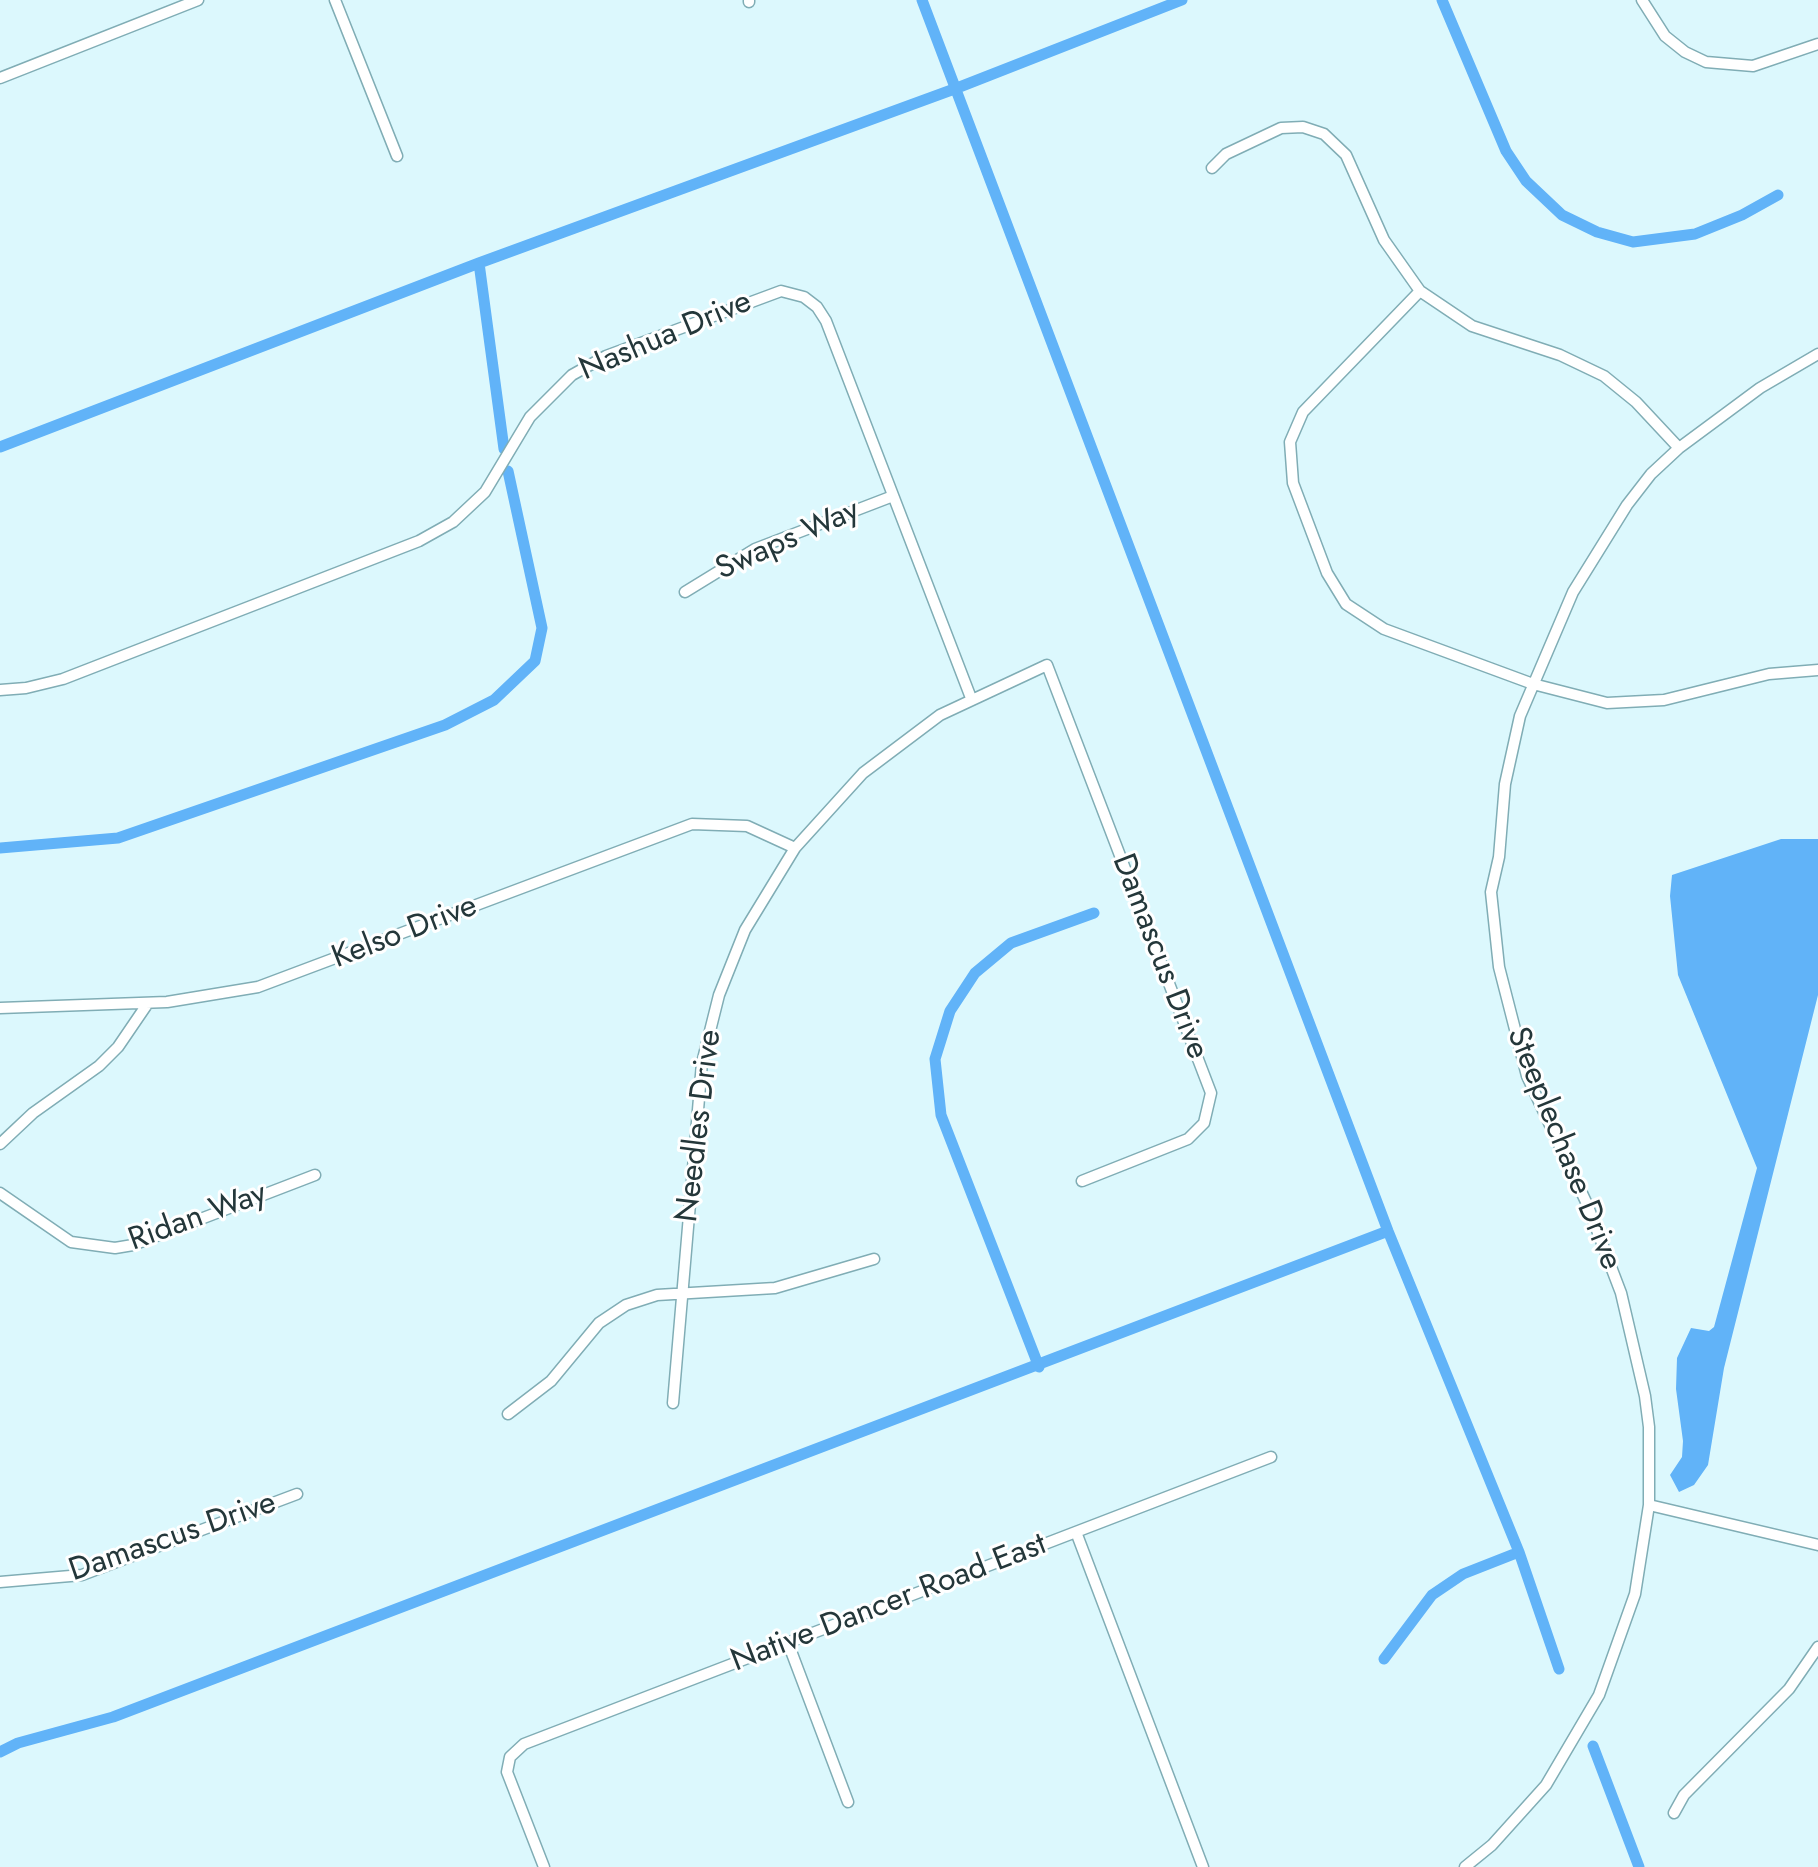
<!DOCTYPE html>
<style>
body{margin:0}
canvas{display:block;background:#dcf8fd}
</style>
<canvas width="1818" height="1867"></canvas>
<script>
const context = document.querySelector('canvas').getContext('2d');
context.lineJoin = 'round';
function paint(path, color) { context.fillStyle = color; context.fill(path, 'evenodd'); }
const toPath = rows => new Path2D(rows.map(r => 'M' + r).join(''));
function strokePath(path, color, width, dash) { context.strokeStyle = color; context.lineWidth = width; context.lineCap = dash ? 'butt' : 'round'; context.setLineDash(dash || []); context.stroke(path); }
function write(font, color, halo, rows, align = 'center') {
  context.font = font + ' Jost,sans-serif'; context.lineWidth = 6; context.setLineDash([]); context.textBaseline = 'middle'; context.strokeStyle = halo; context.fillStyle = color; for (const [text, x, y, turn = 0] of rows) {
    context.save(); context.translate(x, y); context.rotate((+turn || 0) * Math.PI / 180); context.textAlign = isNaN(turn) ? turn : align; if (halo) context.strokeText(text, 0, 0); context.fillText(text, 0, 0); context.restore();
  }
}
const water = toPath([
 [1781,839,1818,839,1818,995,1724,1368,1708,1465,1694,1485,1679,1492,1670,1475,1682,1457,1683,1441,1676,1389,1677,1358,1691,1328,1709,1331,1714,1327,1757,1168,1678,975,1670,896,1672,875]
]);
const canal = toPath([
 [922,0,1388,1231,1519,1552,1559,1669],
 [1442,0,1506,151,1526,181,1562,215,1597,232,1633,242,1695,234,1742,215,1778,195],
 [479,263,504,449],
 [0,447,479,263,957,88,1182,0],
 [0,848,118,838,445,725,494,700,535,661,542,628,508,471],
 [1039,1367,941,1115,935,1059,950,1011,975,973,1011,943,1094,913],
 [1384,1659,1432,1595,1463,1574,1519,1552],
 [1593,1746,1639,1867],
 [0,1752,18,1743,113,1717,1388,1231]
]);
const minor = toPath([
 [335,0,397,156],
 [749,0,749,2],
 [1642,0,1665,36,1685,52,1706,62,1753,66,1818,44],
 [0,78,198,0],
 [1212,168,1226,154,1281,128,1303,127,1324,134,1346,155,1384,240,1420,291,1472,326,1560,355,1604,376,1636,402,1679,448],
 [1420,291,1303,412,1290,442,1293,483,1327,573,1346,604,1384,629,1533,684,1607,703,1664,700,1769,674,1818,670],
 [685,592,755,549,893,496],
 [0,690,26,688,63,679,419,541,453,522,485,492,530,417,572,375,606,356,781,291,804,297,817,307,826,321,971,698],
 [0,1008,167,1002,258,987,692,824,747,826,795,848],
 [0,1144,33,1113,99,1066,118,1047,148,1003],
 [0,1193,71,1242,115,1248,133,1245,315,1175],
 [673,1403,702,1063,719,995,745,930,795,848,863,773,940,715,1047,665,1211,1093,1204,1123,1188,1139,1082,1181],
 [508,1414,551,1381,599,1323,626,1305,657,1295,775,1288,874,1259],
 [1649,1505,1818,1545],
 [1076,1532,1203,1867],
 [0,1582,82,1575,297,1494],
 [788,1643,848,1802],
 [1674,1813,1684,1795,1789,1689,1818,1647],
 [544,1867,507,1772,510,1757,524,1744,1271,1457],
 [1465,1867,1492,1845,1546,1785,1599,1695,1635,1594,1649,1505,1649,1427,1645,1396,1621,1293,1587,1204,1527,1076,1499,967,1491,892,1499,857,1505,784,1520,716,1573,592,1627,505,1651,474,1679,448,1760,388,1818,354]
]);
const streetNames = [
 ["Nashua Drive",666,337,-23],
 ["Swaps Way",788,541,-24],
 ["Kelso Drive",405,933,-21],
 ["Damascus Drive",1159,957,69],
 ["Needles Drive",700,1126,-83],
 ["Steeplechase Drive",1563,1149,68],
 ["Ridan Way",198,1218,-20],
 ["Damascus Drive",173,1538,-19],
 ["Native Dancer Road East",889,1604,-21]
];
paint(water, '#61b3f8');
strokePath(canal, '#61b3f8', 11);
strokePath(minor, '#80adb5', 13);
strokePath(minor, '#fff', 10);
write('32px', '#24373a', '#fff', streetNames);
</script>
